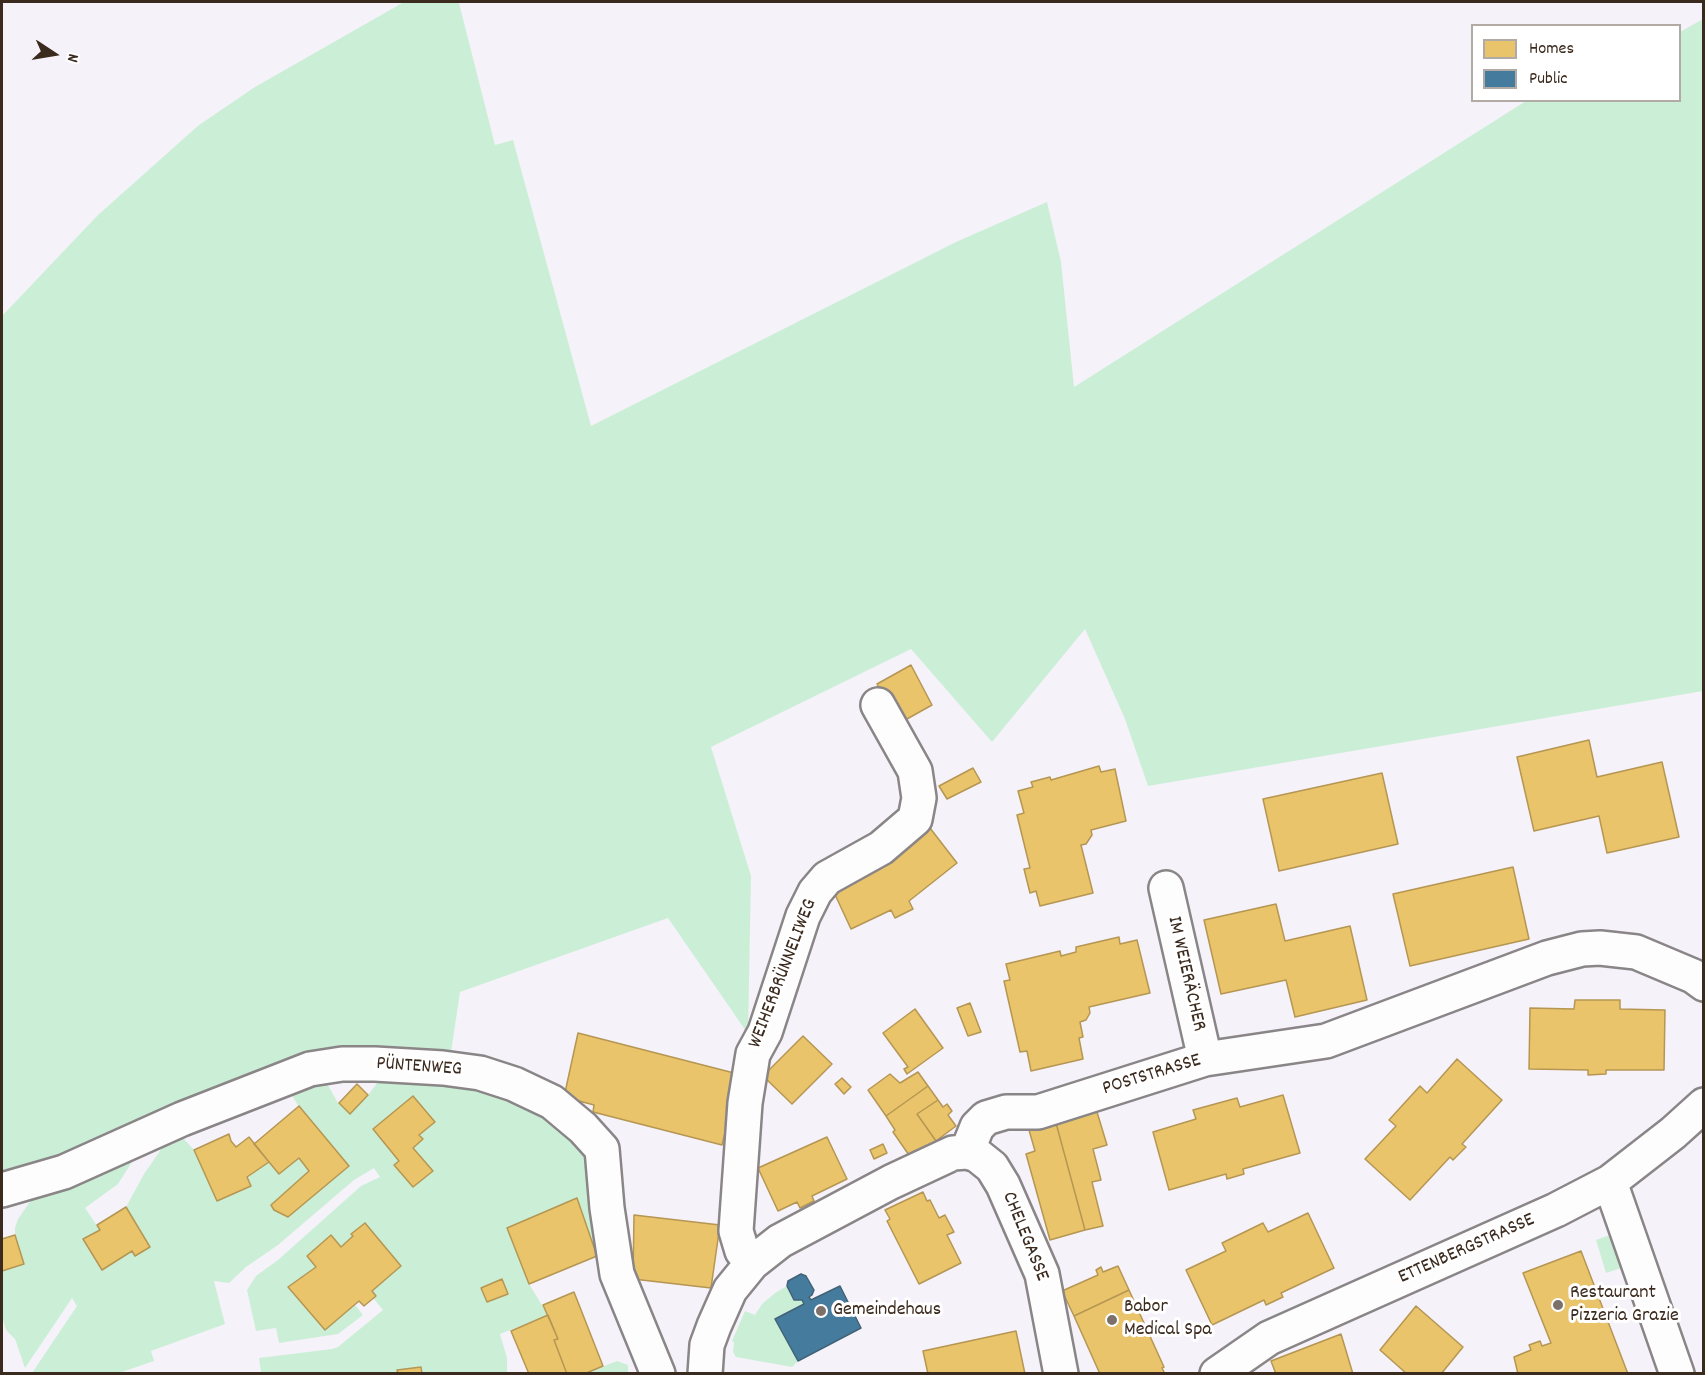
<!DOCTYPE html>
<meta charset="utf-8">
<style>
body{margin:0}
#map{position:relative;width:1705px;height:1375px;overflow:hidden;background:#f6f2fa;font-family:Dekko,sans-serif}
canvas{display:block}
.frame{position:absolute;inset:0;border:3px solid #3b2a1e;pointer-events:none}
.legend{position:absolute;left:1471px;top:24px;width:210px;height:78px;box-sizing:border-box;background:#fff;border:2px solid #b1aaa5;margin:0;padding:8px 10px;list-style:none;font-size:18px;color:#3b2a1e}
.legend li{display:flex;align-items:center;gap:12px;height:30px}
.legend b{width:30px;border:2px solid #b1aaa5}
.north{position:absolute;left:24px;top:24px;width:60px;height:60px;-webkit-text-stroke:4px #fff;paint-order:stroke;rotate:102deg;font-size:16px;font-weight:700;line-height:24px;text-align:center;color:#3b2a1e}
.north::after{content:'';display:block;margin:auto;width:21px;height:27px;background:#3b2a1e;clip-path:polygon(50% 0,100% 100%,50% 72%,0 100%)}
</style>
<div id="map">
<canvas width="1705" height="1375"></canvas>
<div class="frame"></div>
<ul class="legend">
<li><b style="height:16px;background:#e9c46a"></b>Homes</li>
<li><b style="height:16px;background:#457b9d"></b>Public</li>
</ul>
<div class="north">N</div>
</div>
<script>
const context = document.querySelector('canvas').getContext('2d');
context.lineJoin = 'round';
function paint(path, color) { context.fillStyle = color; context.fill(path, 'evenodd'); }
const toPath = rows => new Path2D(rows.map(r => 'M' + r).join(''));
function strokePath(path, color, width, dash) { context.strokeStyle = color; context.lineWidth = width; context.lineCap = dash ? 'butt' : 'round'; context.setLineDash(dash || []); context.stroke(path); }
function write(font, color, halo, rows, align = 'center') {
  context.font = font + ' Dekko,sans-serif'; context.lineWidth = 6; context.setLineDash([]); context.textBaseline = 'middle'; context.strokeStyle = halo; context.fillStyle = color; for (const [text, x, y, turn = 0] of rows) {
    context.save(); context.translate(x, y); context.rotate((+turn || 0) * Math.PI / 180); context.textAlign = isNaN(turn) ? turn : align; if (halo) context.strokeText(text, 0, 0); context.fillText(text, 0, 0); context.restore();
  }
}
const green = toPath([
 [404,2,458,2,459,3,495,145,513,140,591,426,956,242,1047,202,1061,262,1074,387,1526,101,1680,100,1680,32,1703,19,1703,691,1148,786,1125,719,1085,629,992,742,911,649,711,747,751,876,748,1034,668,918,460,992,450,1059,357,1054,59,1162,2,1179,2,316,98,215,199,125,255,87],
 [388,1069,446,1072,535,1103,588,1155,602,1255,597,1256,577,1198,507,1228,529,1284,548,1315,500,1334,507,1358,507,1374,422,1373,420,1367,398,1370,398,1374,384,1373,383,1372,261,1373,259,1358,332,1349,338,1347,383,1310,373,1298,376,1296,372,1291,401,1266,365,1223,352,1234,353,1236,341,1247,331,1235,307,1256,316,1267,289,1287,325,1330,355,1305,363,1315,338,1334,279,1343,276,1328,256,1331,247,1290,256,1276,278,1260,361,1186,380,1177,374,1168,354,1180,278,1245,246,1267,229,1283,214,1281,225,1324,151,1351,154,1361,119,1373,32,1373,77,1306,72,1298,25,1368,15,1339,6,1330,2,1316,2,1271,24,1264,15,1235,15,1228,18,1219,36,1193,137,1154,118,1184,85,1208,100,1230,83,1240,102,1270,132,1251,136,1256,150,1247,126,1207,144,1174,175,1129,194,1150,229,1134,231,1141,236,1146,249,1137,255,1144,299,1107,291,1094,320,1071,338,1103,357,1084,368,1095],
 [1610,1235,1616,1241,1624,1267,1606,1273,1596,1240],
 [787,1286,794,1300,802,1300,804,1304,775,1319,798,1361,792,1367,736,1357,733,1352,734,1342,732,1341,745,1311,755,1315,762,1304,775,1293],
 [617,1361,628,1365,628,1373,584,1374]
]);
const homes = toPath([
 [911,665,932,705,898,724,877,684,911,665],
 [1589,740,1597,777,1662,762,1679,837,1607,853,1599,816,1534,831,1517,757,1589,740],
 [1099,766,1101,772,1115,769,1126,821,1091,830,1092,835,1086,844,1081,845,1093,893,1040,906,1036,891,1030,893,1024,869,1030,868,1017,815,1024,813,1018,791,1033,787,1031,782,1050,777,1051,780,1099,766],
 [973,768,981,782,947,799,939,786,973,768],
 [1382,773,1398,844,1279,871,1263,799,1382,773],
 [930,828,957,863,909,901,913,909,895,918,891,910,851,929,831,886,889,861,930,828],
 [1513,867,1529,939,1410,966,1393,894,1513,867],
 [1276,904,1285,941,1350,926,1367,1000,1295,1017,1286,980,1221,994,1204,920,1276,904],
 [1119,937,1120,944,1137,940,1150,993,1089,1007,1090,1013,1086,1020,1080,1022,1083,1037,1079,1038,1083,1059,1031,1071,1027,1051,1020,1052,1004,981,1010,980,1006,964,1060,951,1061,956,1076,952,1076,947,1119,937],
 [1575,1000,1620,1000,1620,1009,1665,1010,1664,1070,1606,1070,1606,1074,1588,1075,1588,1070,1529,1069,1530,1008,1574,1009,1575,1000],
 [970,1003,981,1032,968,1036,957,1008,970,1003],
 [915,1009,943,1048,907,1074,904,1069,908,1067,883,1033,915,1009],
 [578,1033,734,1073,736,1089,722,1145,593,1112,594,1105,564,1097,578,1033],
 [803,1036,832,1064,792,1104,763,1076,803,1036],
 [1457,1059,1502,1100,1462,1144,1466,1147,1453,1160,1450,1157,1410,1200,1365,1159,1396,1126,1389,1120,1420,1086,1427,1093,1457,1059],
 [918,1072,928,1086,886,1116,868,1090,890,1074,900,1083,918,1072],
 [842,1078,851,1087,844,1094,835,1084,842,1078],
 [357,1084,368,1095,350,1114,339,1103,357,1084],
 [928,1086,938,1100,917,1114,936,1141,911,1158,893,1132,895,1130,886,1116,928,1086],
 [1283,1095,1300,1153,1243,1169,1244,1174,1227,1179,1226,1174,1169,1190,1153,1132,1196,1119,1193,1110,1237,1098,1240,1107,1283,1095],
 [413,1096,435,1122,419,1135,423,1139,413,1148,433,1171,413,1187,394,1165,399,1161,373,1129,413,1096],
 [938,1100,943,1107,947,1104,952,1111,948,1115,956,1126,936,1141,917,1114,938,1100],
 [299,1106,349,1166,288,1217,274,1210,271,1205,309,1171,299,1158,279,1174,254,1144,299,1106],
 [1097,1112,1107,1145,1093,1149,1101,1180,1092,1182,1103,1226,1085,1230,1056,1123,1097,1112],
 [1056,1123,1085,1230,1050,1240,1026,1154,1035,1151,1029,1130,1056,1123],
 [229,1134,231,1141,236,1147,249,1137,269,1162,247,1177,251,1186,217,1201,194,1150,229,1134],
 [827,1137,847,1179,812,1196,814,1201,800,1208,797,1202,778,1211,758,1168,827,1137],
 [883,1144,887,1153,874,1159,870,1150,883,1144],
 [923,1192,927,1201,930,1200,939,1218,945,1215,954,1232,947,1235,961,1263,919,1284,887,1221,890,1219,885,1210,923,1192],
 [577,1198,597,1256,529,1284,507,1228,577,1198],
 [126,1207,150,1247,135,1256,132,1251,102,1270,83,1239,100,1230,97,1225,126,1207],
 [1308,1213,1334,1268,1281,1293,1283,1297,1266,1305,1264,1300,1212,1325,1186,1270,1226,1251,1222,1243,1263,1223,1268,1232,1308,1213],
 [634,1215,720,1225,711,1288,633,1279,634,1215],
 [365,1223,401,1266,372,1291,376,1296,364,1306,359,1301,325,1330,288,1287,316,1267,307,1256,331,1235,341,1247,353,1236,351,1234,365,1223],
 [15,1235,24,1264,2,1271,2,1239,15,1235],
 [1581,1251,1628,1374,1518,1374,1514,1357,1531,1350,1529,1345,1540,1341,1542,1346,1551,1343,1523,1273,1581,1251],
 [1118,1266,1129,1290,1074,1316,1062,1291,1098,1275,1096,1270,1101,1267,1103,1272,1118,1266],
 [502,1279,508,1294,487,1302,481,1288,502,1279],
 [1129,1290,1164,1367,1162,1368,1165,1374,1100,1374,1074,1316,1129,1290],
 [574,1292,603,1366,584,1374,567,1374,554,1340,558,1339,543,1305,574,1292],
 [1416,1306,1463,1347,1441,1374,1407,1374,1380,1350,1416,1306],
 [548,1315,558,1339,554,1340,567,1374,529,1374,511,1331,548,1315],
 [1016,1331,1025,1374,928,1374,923,1351,1016,1331],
 [1341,1334,1353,1374,1276,1374,1271,1361,1341,1334],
 [421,1367,422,1374,398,1374,397,1370,421,1367]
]);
const public = toPath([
 [801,1274,806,1276,814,1290,812,1295,809,1297,811,1300,840,1286,861,1328,798,1361,775,1319,804,1304,802,1300,794,1300,787,1286,788,1281,801,1274]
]);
const minor = toPath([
 [1166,888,1205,1059],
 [967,1152,977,1127,986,1118,1006,1112,1038,1112,1205,1059,1326,1041,1547,958,1582,949,1600,948,1636,952,1693,976,1704,984],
 [1610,1182,1677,1374],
 [2,1190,64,1172,182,1119,310,1069,342,1064,375,1064,443,1068,480,1073,514,1084,552,1102,583,1128,602,1149,607,1208,617,1274,658,1374],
 [752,1263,742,1251,736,1231,745,1103,753,1054,765,1032,803,916,815,892,827,878,881,848,915,819,919,798,915,771,878,705],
 [705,1374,707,1345,714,1326,730,1290,752,1263,780,1241,891,1182,953,1153,967,1152,977,1155,992,1167,1003,1185,1042,1274,1061,1374],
 [1217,1374,1269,1338,1556,1210,1610,1182,1673,1133,1704,1105]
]);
const markers = [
 [1558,1305,6,"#7c706b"],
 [821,1311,6,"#7c706b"],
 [1112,1320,6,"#7c706b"]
];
const streetNames = [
 ["WEIHERBRÜNNELIWEG",784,974,-69],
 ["IM WEIERÄCHER",1185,974,77],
 ["PÜNTENWEG",419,1068,4],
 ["POSTSTRASSE",1152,1076,-17],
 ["CHELEGASSE",1024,1237,68],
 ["ETTENBERGSTRASSE",1467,1250,-24]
];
const poiNames = [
 ["Restaurant",1570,1294],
 ["Pizzeria Grazie",1570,1317],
 ["Babor",1124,1308],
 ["Medical Spa",1124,1331],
 ["Gemeindehaus",833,1311]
];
paint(green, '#cbefd6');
paint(homes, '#e9c46a');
strokePath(homes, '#b59653', 1.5);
paint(public, '#457b9d');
strokePath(public, '#426377', 1.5);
strokePath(minor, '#8a8586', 38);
strokePath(minor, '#fefdfe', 33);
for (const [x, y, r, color] of markers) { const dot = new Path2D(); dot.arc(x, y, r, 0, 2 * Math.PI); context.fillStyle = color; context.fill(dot); strokePath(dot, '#fff', 2); }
write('20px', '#3b2a1e', '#fff', streetNames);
write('20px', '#3b2a1e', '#fff', poiNames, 'left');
</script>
